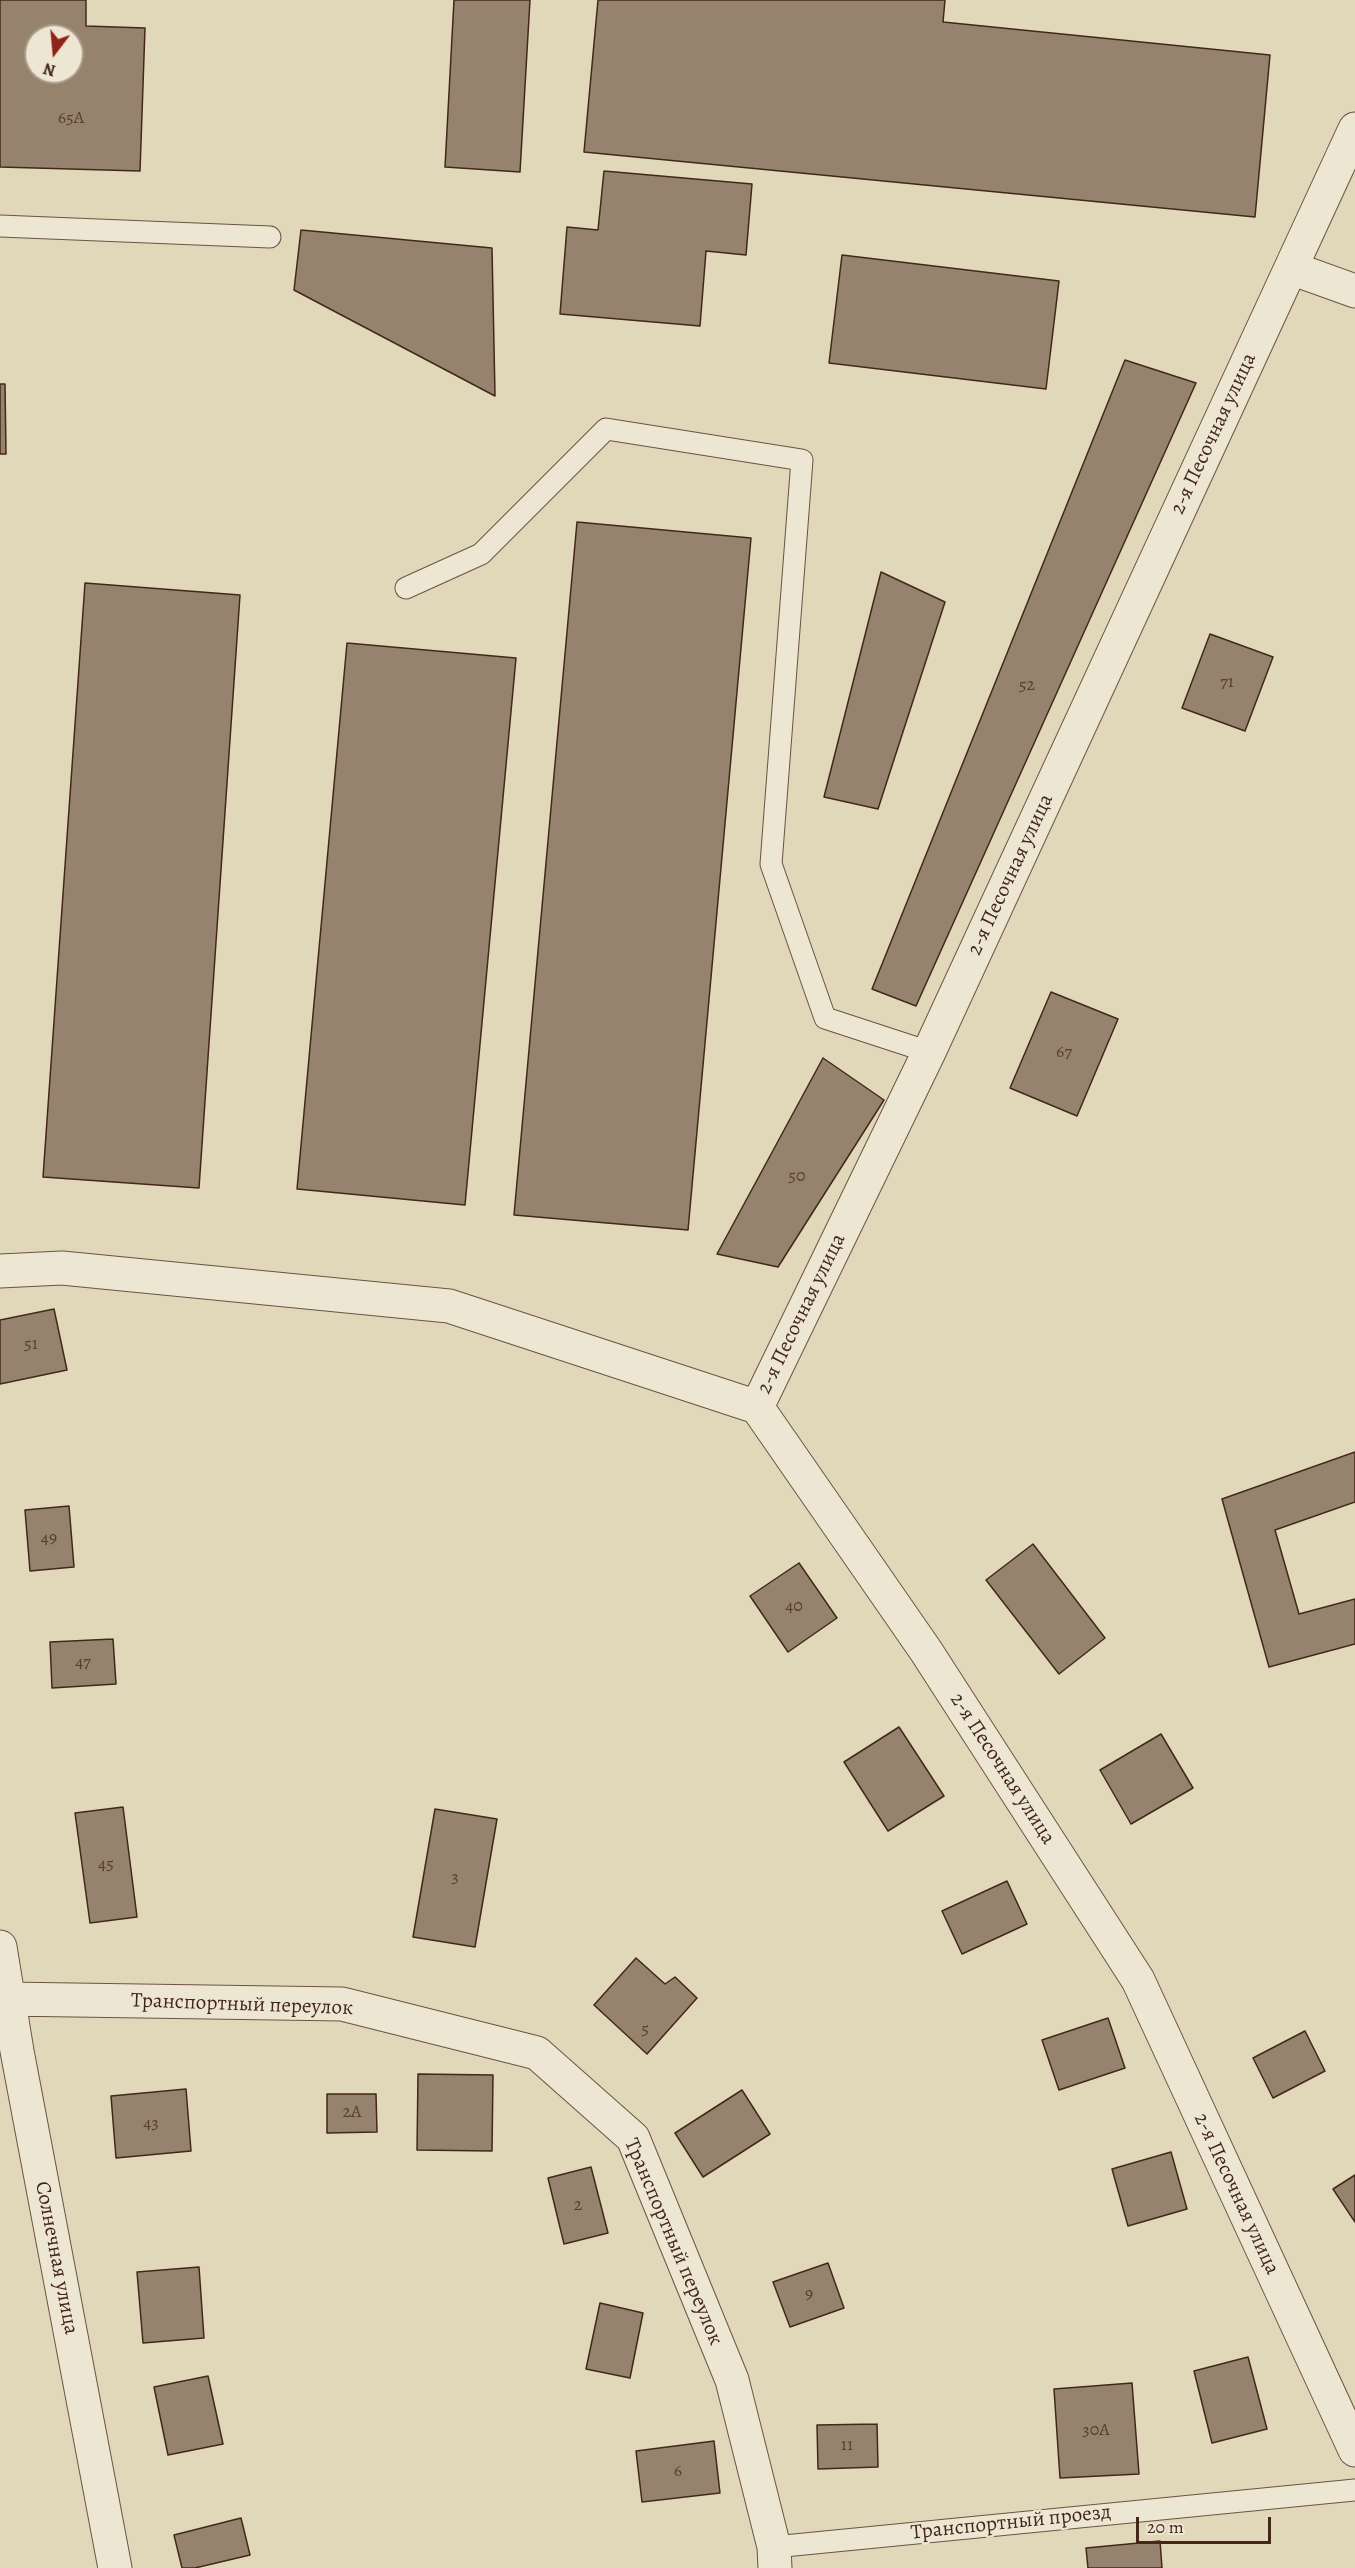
<!DOCTYPE html>
<meta charset="utf-8">
<style>
body{margin:0}
#map{position:relative;width:1355px;height:2568px;overflow:hidden;background:#e1d8ba;font-family:Alegreya,serif}
canvas{display:block}
.north{position:absolute;left:24px;top:24px;width:60px;height:60px;box-sizing:border-box;background:#ece6d2;border:2px solid #a99a89;border-radius:50%;rotate:196deg;font-size:16px;font-weight:700;line-height:24px;text-align:center;color:#44271b}
.north::after{content:'';display:block;margin:auto;width:21px;height:27px;background:#8f2418;clip-path:polygon(50% 0,100% 100%,50% 72%,0 100%)}
.scale{position:absolute;left:1136px;top:2517px;width:135px;height:27px;box-sizing:border-box;border:3px solid #44271b;border-top:0;padding-left:8px;font-size:18px;line-height:21px;white-space:nowrap;color:#44271b;-webkit-text-stroke:4px #ece6d2;paint-order:stroke}
</style>
<div id="map">
<canvas width="1355" height="2568"></canvas>
<div class="north">N</div>
<div class="scale">20 m</div>
</div>
<script>
const context = document.querySelector('canvas').getContext('2d');
context.lineJoin = 'round';
function paint(path, color) { context.fillStyle = color; context.fill(path, 'evenodd'); }
const toPath = rows => new Path2D(rows.map(r => 'M' + r).join(''));
function strokePath(path, color, width, dash) { context.strokeStyle = color; context.lineWidth = width; context.lineCap = dash ? 'butt' : 'round'; context.setLineDash(dash || []); context.stroke(path); }
function write(font, color, halo, rows, align = 'center') {
  context.font = font + ' Alegreya,serif'; context.lineWidth = 4.5; context.setLineDash([]); context.textBaseline = 'middle'; context.strokeStyle = halo; context.fillStyle = color; for (const [text, x, y, turn = 0] of rows) {
    context.save(); context.translate(x, y); context.rotate((+turn || 0) * Math.PI / 180); context.textAlign = isNaN(turn) ? turn : align; if (halo) context.strokeText(text, 0, 0); context.fillText(text, 0, 0); context.restore();
  }
}
const building = toPath([
 [0,0,86,0,86,26,145,28,140,171,0,167,0,0],
 [36,36,72,36,72,72,36,72,36,36],
 [454,0,530,0,520,172,445,167,454,0],
 [598,0,945,0,943,22,1270,55,1255,217,584,152,598,0],
 [604,171,752,184,746,255,706,251,700,326,560,314,567,227,598,230,604,171],
 [301,230,492,248,495,396,294,290,301,230],
 [842,255,1059,281,1046,389,829,363,842,255],
 [1125,360,1196,383,916,1006,872,989,1125,360],
 [0,384,5,384,6,454,0,454,0,384],
 [577,522,751,538,688,1230,514,1215,577,522],
 [881,572,945,602,878,809,824,797,881,572],
 [85,583,240,595,199,1188,43,1177,85,583],
 [1210,634,1273,657,1245,731,1182,708,1210,634],
 [347,643,516,658,465,1205,297,1189,347,643],
 [1051,992,1118,1019,1077,1116,1010,1088,1051,992],
 [823,1058,884,1100,778,1267,717,1254,823,1058],
 [54,1309,67,1370,0,1384,0,1320,54,1309],
 [1355,1452,1355,1502,1275,1530,1299,1614,1355,1599,1355,1644,1269,1667,1222,1499,1355,1452],
 [69,1506,74,1567,30,1571,25,1510,69,1506],
 [1033,1544,1105,1638,1059,1674,986,1580,1033,1544],
 [799,1563,837,1618,788,1652,750,1596,799,1563],
 [113,1639,116,1684,52,1688,50,1642,113,1639],
 [899,1727,944,1796,888,1831,844,1762,899,1727],
 [1161,1734,1193,1788,1131,1824,1100,1770,1161,1734],
 [123,1807,137,1917,90,1923,75,1813,123,1807],
 [435,1809,497,1819,475,1947,413,1937,435,1809],
 [1007,1881,1027,1924,962,1954,942,1911,1007,1881],
 [636,1958,665,1984,675,1977,697,1998,647,2054,594,2005,636,1958],
 [1108,2018,1125,2068,1059,2090,1042,2040,1108,2018],
 [1305,2031,1325,2071,1273,2098,1253,2058,1305,2031],
 [418,2074,493,2075,492,2151,417,2150,418,2074],
 [186,2089,191,2151,116,2158,111,2096,186,2089],
 [742,2090,770,2134,703,2177,675,2133,742,2090],
 [327,2094,376,2094,377,2132,327,2133,327,2094],
 [1171,2152,1187,2209,1128,2226,1112,2169,1171,2152],
 [591,2167,608,2233,564,2244,548,2178,591,2167],
 [1355,2175,1355,2222,1333,2189,1355,2175],
 [828,2263,844,2308,790,2327,773,2282,828,2263],
 [199,2267,204,2338,143,2343,137,2272,199,2267],
 [600,2303,643,2313,630,2378,586,2369,600,2303],
 [1248,2357,1267,2429,1212,2443,1194,2371,1248,2357],
 [208,2376,223,2444,168,2455,154,2387,208,2376],
 [1132,2383,1139,2474,1060,2478,1054,2389,1132,2383],
 [877,2424,878,2467,818,2469,817,2425,877,2424],
 [714,2441,720,2493,642,2502,636,2451,714,2441],
 [241,2518,250,2555,195,2568,182,2568,174,2535,241,2518],
 [1160,2541,1162,2568,1088,2568,1086,2548,1160,2541]
]);
const lane = toPath([
 [0,226,270,237],
 [406,588,481,554,606,429,802,460,771,864,825,1018,929,1052],
 [774,2547,1355,2490]
]);
const street = toPath([
 [1291,268,1355,291],
 [0,1271,62,1268,449,1306,757,1407],
 [757,1407,929,1052,1355,129],
 [757,1407,926,1651,1138,1980,1355,2450],
 [0,1947,17,2051,115,2568],
 [7,1999,342,2004,537,2053,633,2138,732,2380,774,2547,775,2568]
]);
const numberNames = [
 ["65А",71,119],
 ["71",1227,683],
 ["52",1027,686],
 ["67",1064,1053],
 ["50",797,1177],
 ["51",31,1345],
 ["49",49,1539],
 ["40",794,1607],
 ["47",83,1663],
 ["45",106,1865],
 ["3",455,1878],
 ["5",645,2030],
 ["2А",352,2113],
 ["43",151,2124],
 ["2",578,2206],
 ["9",809,2295],
 ["30А",1096,2431],
 ["11",847,2446],
 ["6",678,2472]
];
const streetNames = [
 ["2-я Песочная улица",1214,434,-65],
 ["2-я Песочная улица",1011,875,-65],
 ["2-я Песочная улица",802,1314,-64],
 ["2-я Песочная улица",1002,1769,57],
 ["Транспортный переулок",242,2005,2],
 ["2-я Песочная улица",1236,2194,65],
 ["Транспортный переулок",673,2242,67],
 ["Солнечная улица",56,2258,79],
 ["Транспортный проезд",1011,2523,-6]
];
paint(building, '#96836e');
strokePath(building, '#44271b', 1.5);
strokePath(lane, '#6b5343', 23);
strokePath(street, '#6b5343', 35);
strokePath(lane, '#ece6d2', 21);
strokePath(street, '#ece6d2', 33);
write('18px', '#583e30', null, numberNames);
write('21px', '#44271b', '#ece6d2', streetNames);
</script>
